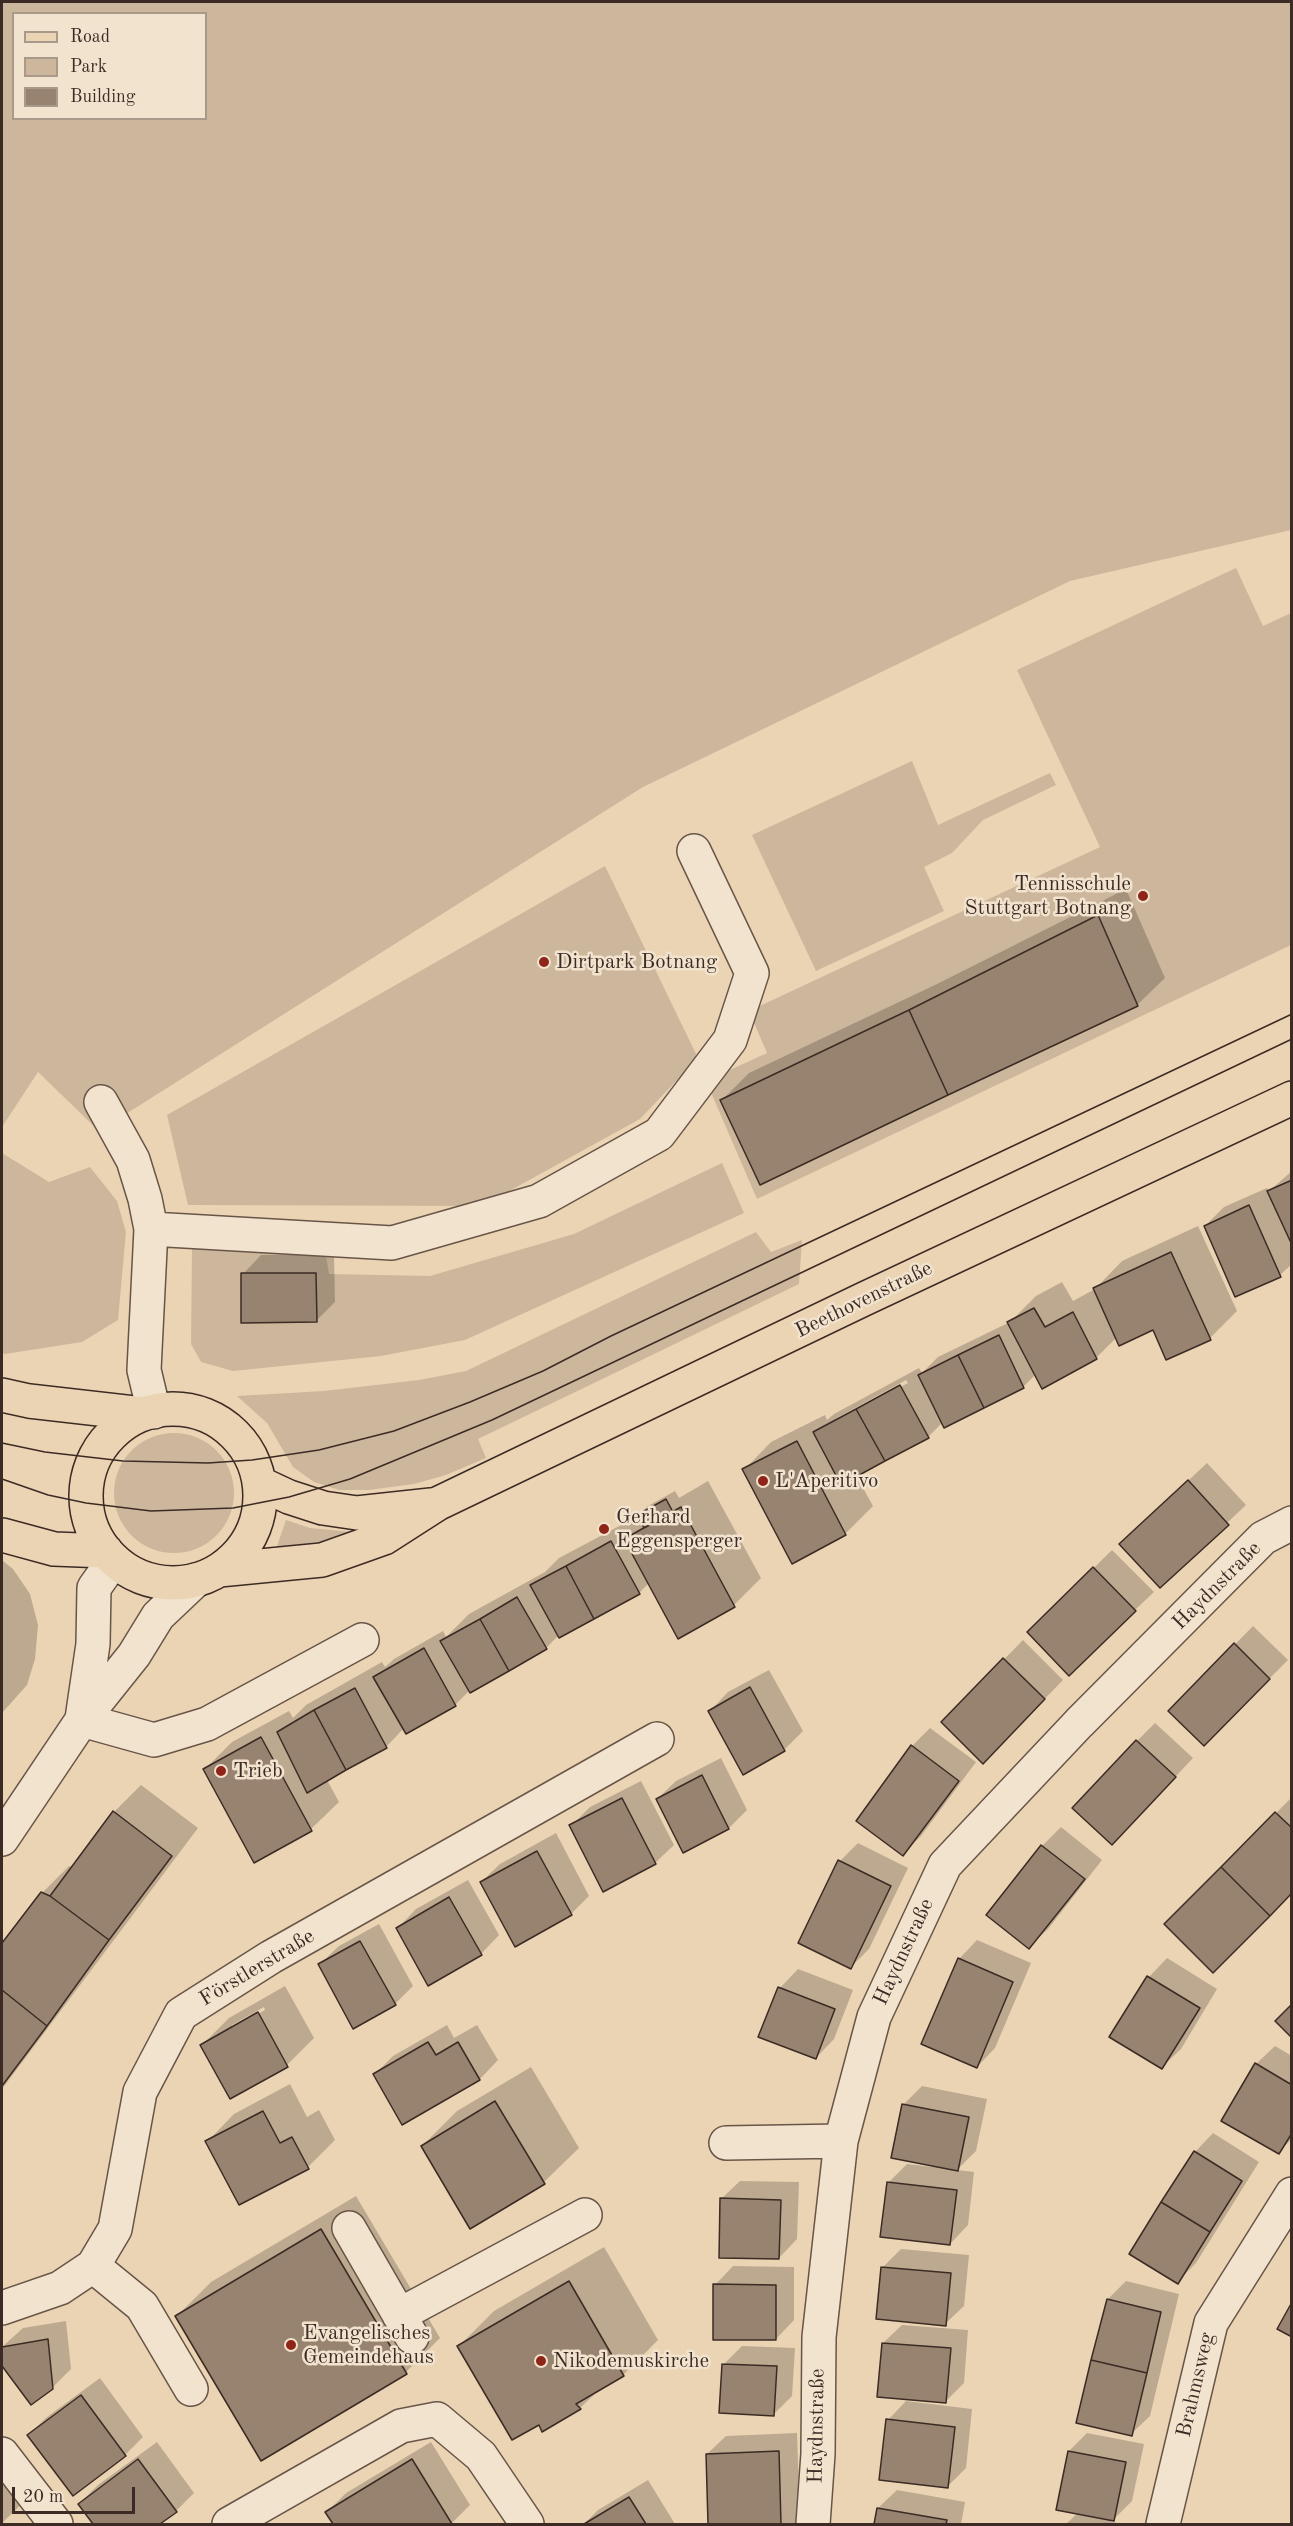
<!DOCTYPE html>
<meta charset="utf-8">
<style>
body{margin:0}
#map{position:relative;width:1293px;height:2526px;overflow:hidden;background:#ebd4b4;font-family:"Old Standard TT",serif}
canvas{display:block}
.frame{position:absolute;inset:0;border:3px solid #3c2b24;pointer-events:none}
.legend{position:absolute;left:12px;top:12px;width:195px;height:108px;box-sizing:border-box;background:#f2e3ce;border:2px solid #a9998a;margin:0;padding:8px 10px;list-style:none;font-size:18px;color:#3c2b24}
.legend li{display:flex;align-items:center;gap:12px;height:30px}
.legend b{width:30px;border:2px solid #a9998a}
.scale{position:absolute;left:12px;top:2487px;width:123px;height:27px;box-sizing:border-box;border:3px solid #3c2b24;border-top:0;padding-left:8px;font-size:18px;line-height:21px;white-space:nowrap;color:#3c2b24;-webkit-text-stroke:4px #f2e3ce;paint-order:stroke}
</style>
<div id="map">
<canvas width="1293" height="2526"></canvas>
<div class="frame"></div>
<ul class="legend">
<li><b style="height:8px;background:#ebd4b4"></b>Road</li>
<li><b style="height:16px;background:#cdb79c"></b>Park</li>
<li><b style="height:16px;background:#97836f"></b>Building</li>
</ul>
<div class="scale">20 m</div>
</div>
<script>
const context = document.querySelector('canvas').getContext('2d');
context.lineJoin = 'round';
function paint(path, color) { context.fillStyle = color; context.fill(path, 'evenodd'); }
const toPath = rows => new Path2D(rows.map(r => 'M' + r).join(''));
function strokePath(path, color, width, dash) { context.strokeStyle = color; context.lineWidth = width; context.lineCap = dash ? 'butt' : 'round'; context.setLineDash(dash || []); context.stroke(path); }
function write(font, color, halo, rows, align = 'center') {
  context.font = font + ' "Old Standard TT",serif'; context.lineWidth = 5; context.setLineDash([]); context.textBaseline = 'middle'; context.strokeStyle = halo; context.fillStyle = color; for (const [text, x, y, turn = 0] of rows) {
    context.save(); context.translate(x, y); context.rotate((+turn || 0) * Math.PI / 180); context.textAlign = isNaN(turn) ? turn : align; if (halo) context.strokeText(text, 0, 0); context.fillText(text, 0, 0); context.restore();
  }
}
const green = toPath([
 [2,2,1291,2,1291,530,1070,581,643,787,99,1131,38,1072,2,1127],
 [14,14,206,14,206,118,14,118],
 [1236,568,1263,626,1291,613,1291,945,757,1199,706,1081,767,1053,749,1011,1100,847,1017,670],
 [912,761,938,825,1050,773,1056,785,983,820,952,853,924,867,944,911,816,971,752,835],
 [605,866,698,1058,640,1119,482,1206,188,1205,167,1115],
 [2,1153,49,1182,90,1167,117,1201,126,1232,118,1320,82,1342,5,1354,2,1353],
 [722,1163,744,1213,465,1340,381,1356,233,1371,201,1362,191,1344,192,1247,325,1250,329,1274,430,1276,574,1234],
 [756,1232,771,1252,802,1240,799,1284,478,1439,486,1458,446,1475,414,1484,369,1490,339,1490,314,1482,293,1467,267,1423,237,1396,324,1391,419,1380,466,1371],
 '114 1493a60 60 0 1 1 120 0a60 60 0 1 1-120 0Z',
 [286,1520,310,1528,353,1532,344,1539,275,1552]
]);
const shadow = toPath([
 [1126,889,1165,978,1137,1005,722,1100,749,1073,937,984],
 [1292,1171,1292,1264,1280,1275,1205,1226,1224,1207,1267,1188,1269,1191],
 [1198,1226,1237,1311,1210,1338,1153,1328,1117,1337,1096,1358,1036,1374,1023,1387,945,1426,943,1422,928,1437,856,1475,873,1506,846,1533,792,1562,744,1470,771,1442,825,1415,827,1420,834,1414,919,1368,922,1373,938,1357,1010,1322,1036,1296,1062,1282,1073,1301,1095,1289,1122,1261],
 [906,1380,908,1383,835,1422,835,1419],
 [261,1255,334,1255,335,1302,316,1321,243,1274],
 [1207,1463,1246,1505,1160,1586,1140,1526],
 [708,1481,761,1578,734,1605,678,1636,649,1583,639,1593,559,1635,546,1648,470,1690,455,1705,404,1728,386,1747,327,1780,339,1802,311,1829,255,1861,205,1769,232,1742,289,1711,293,1718,306,1705,382,1662,385,1667,394,1659,443,1631,446,1637,469,1614,545,1572,559,1558,640,1515,648,1506,675,1491,679,1498],
 [1112,1550,1154,1592,1135,1610,1029,1632],
 [2,1560,13,1569,30,1594,38,1625,35,1659,27,1685,2,1713],
 [1253,1626,1288,1660,1204,1744,1170,1711],
 [1023,1640,1063,1680,1002,1743,943,1722],
 [769,1670,803,1731,784,1750,710,1711,728,1692],
 [1155,1723,1193,1758,1130,1825,1137,1741],
 [930,1728,976,1762,921,1836,903,1854,912,1746],
 [721,1758,747,1810,729,1828,657,1799,676,1781],
 [641,1781,674,1845,655,1863,571,1826,590,1807],
 [141,1785,198,1828,2,2089,2,1946,42,1893,69,1866,73,1867,114,1812],
 [1292,1797,1292,1891,1166,1924],
 [1061,1827,1102,1860,1048,1929,1029,1947,988,1915,1042,1846],
 [556,1833,589,1896,571,1914,481,1882,500,1864],
 [858,1843,908,1868,869,1949,851,1967,840,1861],
 [468,1880,499,1935,481,1954,398,1928,416,1909],
 [379,1924,413,1986,395,2004,320,1964,339,1946],
 [977,1940,1031,1963,995,2048,977,2067,959,1959],
 [1167,1958,1217,1989,1181,2049,1162,2067,1112,2036,1149,1977],
 [798,1969,853,1990,834,2039,816,2058,780,1988],
 [285,1986,314,2038,287,2065,202,2045,229,2018],
 [264,2007,265,2010,232,2029,232,2025],
 [447,2025,454,2038,477,2025,498,2060,480,2079,403,2123,374,2075,393,2056],
 [1275,2046,1292,2056,1292,2139,1278,2152,1256,2064],
 [531,2067,579,2148,544,2182,422,2146,457,2111],
 [290,2084,307,2117,319,2110,335,2140,308,2167,207,2142,234,2114],
 [922,2086,987,2099,976,2151,957,2170,974,2172,968,2225,950,2244,888,2183,907,2164,932,2167,903,2105],
 [1213,2133,1259,2162,1196,2263,1177,2282,1195,2152],
 [740,2181,799,2182,797,2239,779,2258,721,2199],
 [356,2196,440,2338,406,2372,177,2316,211,2282],
 [604,2247,658,2340,623,2375,600,2389,580,2408,542,2430,539,2422,459,2346,494,2311],
 [901,2249,969,2255,964,2306,945,2324,883,2267],
 [733,2266,794,2267,794,2320,776,2339,715,2285],
 [1126,2281,1179,2294,1150,2416,1131,2434,1108,2299],
 [66,2321,71,2369,52,2388,31,2403,2,2363,2,2347,23,2328],
 [902,2325,968,2330,964,2383,946,2401,883,2343],
 [742,2346,795,2348,792,2396,773,2415,724,2364],
 [100,2378,143,2437,125,2455,28,2435,47,2417],
 [906,2401,972,2409,966,2468,947,2487,888,2420],
 [797,2433,800,2521,796,2524,709,2524,707,2454,726,2436],
 [1087,2433,1144,2444,1132,2501,1111,2522,1125,2524,1066,2524,1078,2513,1069,2451],
 [157,2442,194,2493,176,2511,157,2524,95,2524,79,2504,98,2485],
 [431,2442,470,2505,451,2524,335,2524,327,2512,346,2493],
 [2,2453,32,2494,2,2523],
 [648,2480,675,2524,584,2524,598,2510],
 [897,2490,965,2502,961,2524,875,2524,878,2508]
]);
const building = toPath([
 [1098,915,1138,1006,948,1095,909,1010,1098,915],
 [909,1010,948,1095,760,1185,720,1100,909,1010],
 [1292,1180,1292,1245,1267,1191,1292,1180],
 [1249,1205,1281,1277,1235,1297,1204,1226,1249,1205],
 [1171,1252,1211,1340,1166,1360,1153,1330,1119,1346,1093,1288,1171,1252],
 [241,1273,316,1273,317,1322,241,1323,241,1273],
 [1034,1308,1045,1327,1073,1312,1097,1359,1042,1389,1007,1322,1034,1308],
 [999,1335,1024,1388,984,1408,958,1355,999,1335],
 [958,1355,984,1408,944,1428,918,1375,958,1355],
 [900,1385,929,1438,885,1461,856,1409,900,1385],
 [856,1409,885,1461,841,1485,813,1432,856,1409],
 [797,1441,846,1535,792,1564,742,1469,797,1441],
 [1188,1480,1229,1525,1160,1588,1119,1544,1188,1480],
 [666,1499,673,1512,644,1528,637,1515,666,1499],
 [681,1507,735,1607,678,1639,624,1539,681,1507],
 [611,1541,640,1594,594,1619,566,1566,611,1541],
 [566,1566,594,1619,559,1638,530,1585,566,1566],
 [1093,1567,1136,1611,1069,1676,1027,1632,1093,1567],
 [517,1597,547,1649,509,1671,480,1619,517,1597],
 [480,1619,509,1671,470,1693,440,1641,480,1619],
 [1234,1643,1270,1679,1204,1746,1168,1711,1234,1643],
 [424,1648,456,1706,406,1734,373,1677,424,1648],
 [1003,1658,1045,1699,983,1764,941,1722,1003,1658],
 [750,1687,785,1751,743,1775,708,1711,750,1687],
 [355,1688,387,1748,346,1770,314,1710,355,1688],
 [314,1710,346,1770,307,1793,277,1732,314,1710],
 [261,1737,312,1831,254,1863,203,1769,261,1737],
 [1136,1740,1176,1777,1112,1845,1072,1808,1136,1740],
 [911,1745,959,1781,903,1856,856,1821,911,1745],
 [702,1775,729,1829,683,1853,656,1799,702,1775],
 [622,1798,656,1864,603,1892,569,1825,622,1798],
 [113,1811,172,1856,109,1940,50,1896,113,1811],
 [1275,1812,1292,1828,1292,1893,1270,1916,1221,1867,1275,1812],
 [1041,1845,1085,1879,1029,1949,986,1915,1041,1845],
 [537,1851,572,1915,515,1947,480,1882,537,1851],
 [838,1860,891,1886,851,1969,798,1943,838,1860],
 [1221,1867,1270,1916,1213,1973,1164,1924,1221,1867],
 [41,1892,50,1896,109,1940,47,2026,2,1990,2,1943,41,1892],
 [449,1897,482,1955,428,1986,396,1928,449,1897],
 [360,1941,396,2005,353,2029,318,1964,360,1941],
 [958,1958,1013,1982,977,2068,921,2044,958,1958],
 [1147,1976,1200,2008,1162,2069,1109,2037,1147,1976],
 [778,1987,835,2009,816,2059,758,2037,778,1987],
 [2,1990,47,2026,2,2086,2,1990],
 [1292,2004,1292,2038,1275,2021,1292,2004],
 [258,2012,288,2067,230,2099,200,2045,258,2012],
 [428,2042,436,2055,458,2042,480,2080,402,2125,373,2074,428,2042],
 [1255,2063,1292,2085,1292,2133,1279,2154,1221,2121,1255,2063],
 [495,2101,545,2184,470,2229,421,2146,495,2101],
 [902,2104,969,2117,958,2171,891,2158,902,2104],
 [263,2111,280,2143,292,2137,309,2169,239,2205,205,2141,263,2111],
 [1194,2151,1242,2181,1210,2232,1161,2202,1194,2151],
 [887,2182,957,2190,950,2245,880,2237,887,2182],
 [720,2198,781,2200,779,2259,719,2258,720,2198],
 [1161,2202,1210,2232,1178,2284,1129,2254,1161,2202],
 [321,2229,407,2374,261,2461,175,2316,321,2229],
 [881,2267,951,2273,946,2326,876,2319,881,2267],
 [569,2281,624,2376,576,2404,581,2409,542,2432,539,2425,512,2440,457,2346,569,2281],
 [713,2284,776,2285,776,2340,713,2340,713,2284],
 [1107,2299,1161,2312,1147,2373,1091,2360,1107,2299],
 [1292,2302,1292,2337,1277,2329,1292,2302],
 [48,2339,53,2389,31,2405,2,2366,2,2347,48,2339],
 [882,2343,951,2348,946,2403,877,2397,882,2343],
 [1091,2360,1147,2373,1132,2436,1076,2423,1091,2360],
 [722,2364,777,2366,774,2416,719,2413,722,2364],
 [81,2395,126,2456,73,2496,27,2435,81,2395],
 [886,2419,955,2427,948,2488,879,2480,886,2419],
 [779,2451,781,2524,708,2524,706,2454,779,2451],
 [1068,2451,1126,2462,1114,2521,1056,2510,1068,2451],
 [138,2459,177,2512,160,2524,93,2524,78,2504,138,2459],
 [412,2459,452,2524,333,2524,325,2512,412,2459],
 [629,2497,646,2524,584,2524,629,2497],
 [877,2508,947,2520,946,2524,874,2524,877,2508]
]);
const minor = toPath([
 [101,1102,133,1160,145,1199,151,1229,144,1370,154,1412],
 [151,1229,392,1243,539,1201,659,1134,730,1040,752,973,694,851],
 [82,1719,93,1644,94,1588,113,1561],
 [82,1720,154,1740,207,1724,362,1640],
 [2,1839,82,1720,134,1655,158,1616,196,1580],
 [726,2143,841,2141],
 [349,2228,412,2337],
 [93,2266,142,2306,191,2389],
 [2,2308,60,2288,93,2266,115,2229,140,2092,181,2014,271,1957,657,1739],
 [399,2315,585,2215],
 [2,2454,56,2524],
 [229,2524,401,2426,437,2419,481,2456,527,2524],
 [813,2524,818,2454,819,2337,841,2141,874,2017,945,1865,1079,1723,1263,1538,1292,1523],
 [1163,2524,1211,2323,1292,2194]
]);
const major = toPath([
 [2,1395,29,1401,143,1414],
 '86 1496a87 87 0 1 1 174 0a87 87 0 1 1-174 0Z',
 [259,1483,289,1497,323,1508,357,1513,431,1505],
 [2,1535,54,1549,106,1551],
 [219,1570,322,1560,384,1538,437,1504,864,1299,1292,1098]
]);
const tram = toPath([
 [2,1443,45,1452,123,1461,208,1463,252,1460,319,1450,394,1431,470,1402,543,1371,611,1336,1292,1014],
 [2,1479,48,1495,86,1503,151,1511,233,1508,289,1497,350,1479,492,1420,1292,1039]
]);
const markers = [
 [1143,896,6,"#8f2418"],
 [544,962,6,"#8f2418"],
 [763,1481,6,"#8f2418"],
 [604,1529,6,"#8f2418"],
 [221,1771,6,"#8f2418"],
 [291,2345,6,"#8f2418"],
 [541,2361,6,"#8f2418"]
];
const poiNames = [
 ["Tennisschule",1131,884,"right"],
 ["Stuttgart Botnang",1131,908,"right"],
 ["Dirtpark Botnang",556,962],
 ["L'Aperitivo",775,1481],
 ["Gerhard",616,1517],
 ["Eggensperger",616,1541],
 ["Trieb",233,1771],
 ["Evangelisches",303,2333],
 ["Gemeindehaus",303,2357],
 ["Nikodemuskirche",553,2361]
];
const streetNames = [
 ["Beethovenstraße",864,1300,-26],
 ["Haydnstraße",1217,1586,-45],
 ["Haydnstraße",904,1952,-65],
 ["Förstlerstraße",257,1968,-31],
 ["Brahmsweg",1196,2385,-77],
 ["Haydnstraße",817,2426,-89]
];
paint(green, '#cdb79c');
paint(shadow, '#0003');
paint(building, '#97836f');
strokePath(building, '#3c2b24', 1.5);
strokePath(minor, '#685548', 36);
strokePath(major, '#3c2b24', 36);
strokePath(minor, '#f2e3ce', 33);
strokePath(major, '#ebd4b4', 33);
strokePath(tram, '#3c2b24', 1.5);
for (const [x, y, r, color] of markers) { const dot = new Path2D(); dot.arc(x, y, r, 0, 2 * Math.PI); context.fillStyle = color; context.fill(dot); strokePath(dot, '#f2e3ce', 2); }
write('21px', '#3c2b24', '#f2e3ce', poiNames, 'left');
write('21px', '#3c2b24', '#f2e3ce', streetNames);
</script>
